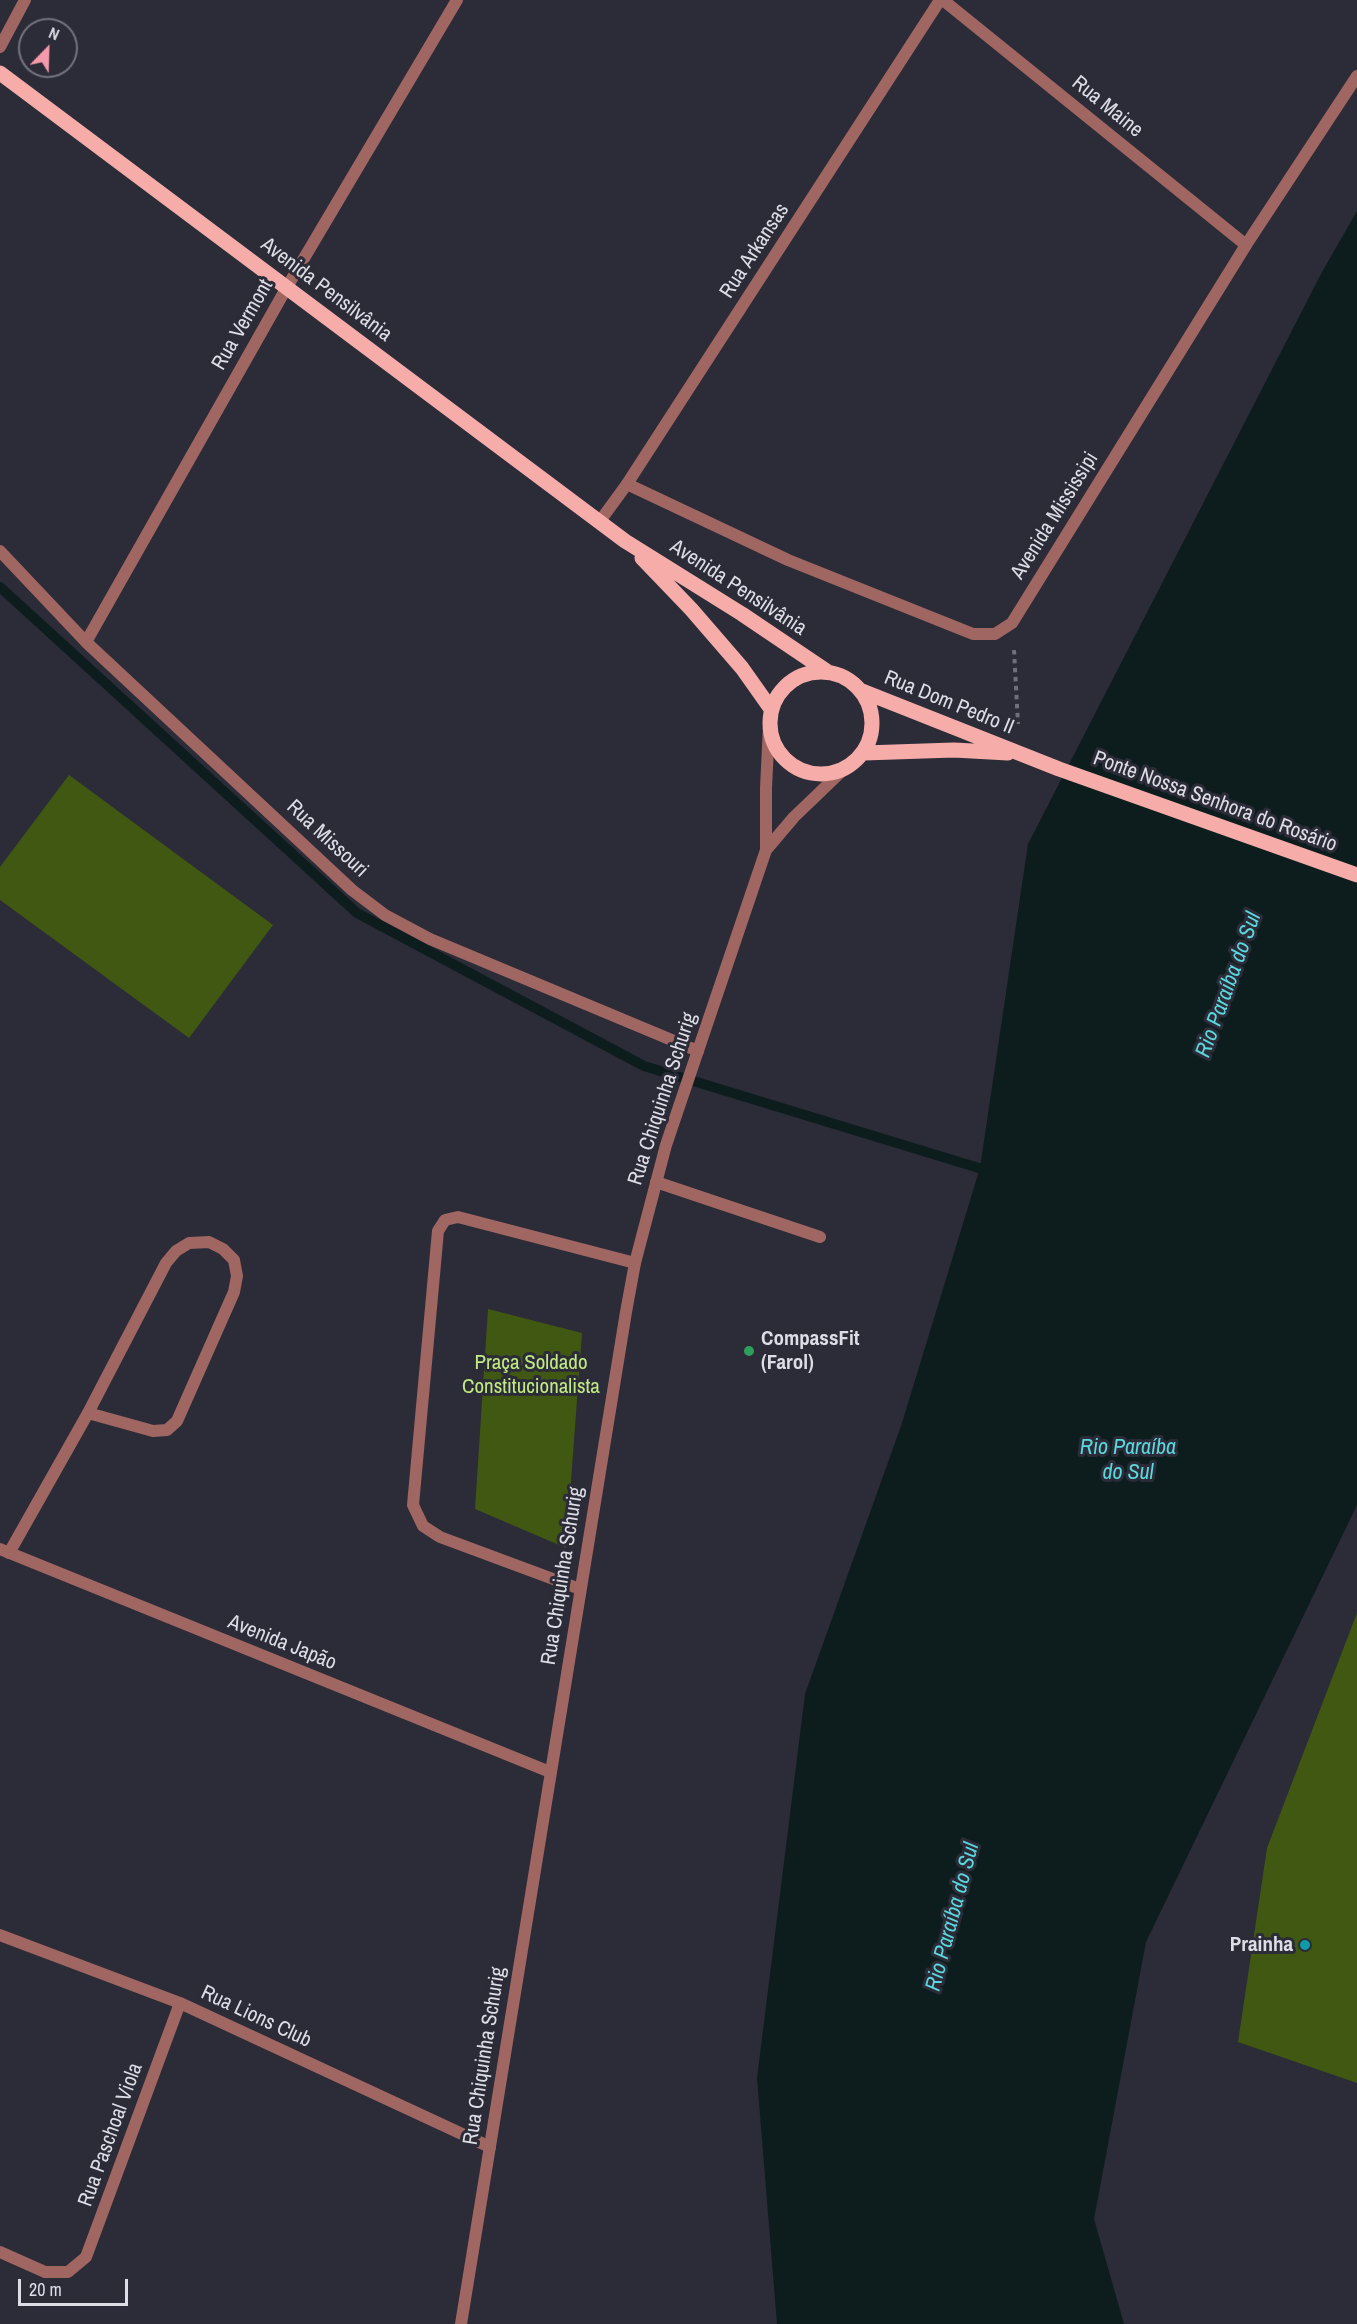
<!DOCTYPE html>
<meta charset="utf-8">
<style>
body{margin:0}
#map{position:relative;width:1357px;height:2324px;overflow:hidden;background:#2c2b38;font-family:"Archivo Narrow",sans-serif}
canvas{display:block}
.north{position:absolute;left:18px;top:18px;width:60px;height:60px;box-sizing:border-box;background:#2c2b38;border:2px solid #73727d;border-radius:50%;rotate:23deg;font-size:16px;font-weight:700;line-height:24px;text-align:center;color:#dddde5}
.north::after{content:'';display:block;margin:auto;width:21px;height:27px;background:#f39aab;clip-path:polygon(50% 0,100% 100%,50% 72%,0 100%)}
.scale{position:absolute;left:18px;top:2279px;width:110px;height:27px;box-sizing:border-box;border:3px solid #dddde5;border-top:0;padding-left:8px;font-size:18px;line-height:21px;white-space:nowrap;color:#dddde5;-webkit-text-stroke:4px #2c2b38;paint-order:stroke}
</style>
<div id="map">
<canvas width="1357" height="2324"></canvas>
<div class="north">N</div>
<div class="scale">20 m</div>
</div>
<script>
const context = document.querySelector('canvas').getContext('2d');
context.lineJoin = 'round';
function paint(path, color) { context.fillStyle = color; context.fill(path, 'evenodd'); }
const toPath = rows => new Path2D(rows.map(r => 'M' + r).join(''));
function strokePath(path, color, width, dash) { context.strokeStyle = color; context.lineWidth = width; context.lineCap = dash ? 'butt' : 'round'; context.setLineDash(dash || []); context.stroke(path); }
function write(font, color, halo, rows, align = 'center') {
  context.font = font + ' "Archivo Narrow",sans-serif'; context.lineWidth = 6; context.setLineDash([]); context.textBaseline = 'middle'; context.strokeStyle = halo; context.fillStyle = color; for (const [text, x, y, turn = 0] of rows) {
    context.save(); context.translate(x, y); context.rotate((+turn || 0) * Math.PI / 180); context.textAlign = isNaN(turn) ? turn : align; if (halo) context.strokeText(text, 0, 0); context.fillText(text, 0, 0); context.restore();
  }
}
const green = toPath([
 [69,775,273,925,189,1038,0,900,0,867],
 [488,1309,582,1333,566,1548,475,1509],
 [1357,1613,1357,2083,1238,2042,1267,1848]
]);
const water = toPath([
 [1357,211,1357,1505,1146,1942,1094,2219,1124,2324,777,2324,757,2078,805,1694,901,1426,980,1168,1028,844,1322,272]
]);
const stream = toPath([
 [0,587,357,913,644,1066,992,1172]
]);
const path = toPath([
 [1014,650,1018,724]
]);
const service = toPath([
 [0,551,86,642,352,890,385,915,430,939,698,1051],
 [86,642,287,287],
 [656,1182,820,1237],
 [9,1553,88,1413,166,1263,176,1251,189,1243,209,1242,223,1249,234,1260,237,1276,234,1292,177,1421,167,1430,153,1431,88,1413]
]);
const minor = toPath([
 [0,47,25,0],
 [287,287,457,0],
 [627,484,788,560,973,634,995,634,1012,623,1246,245],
 [0,1549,550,1772],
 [580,1589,440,1537,423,1526,413,1505,438,1231,445,1220,458,1217,635,1263],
 [0,1935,180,2003,490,2147],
 [0,2252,45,2272,68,2272,86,2257,180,2003]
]);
const tertiary = toPath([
 [943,0,1246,245,1357,76],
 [600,521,627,484,940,0],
 [766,850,794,817,843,770],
 [461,2324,626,1312,635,1263,666,1145,766,850,766,788,769,726]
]);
const primary = toPath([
 [0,73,625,541,742,614,828,672],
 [642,558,691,609,742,668,771,709],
 '770 723a51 51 0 1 1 102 0a51 51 0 1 1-102 0Z',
 [862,691,1059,769,1357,875],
 [864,753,954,750,1008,753]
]);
const markers = [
 [749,1351,6,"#2e9e5b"],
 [1305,1945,6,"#0f9aa8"]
];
const streetNames = [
 ["Rua Maine",1107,107,39],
 ["Rua Arkansas",755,251,-57],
 ["Avenida Pensilvânia",326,290,37],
 ["Rua Vermont",243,325,-60],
 ["Avenida Mississipi",1055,516,-58],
 ["Avenida Pensilvânia",738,588,33],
 ["Rua Dom Pedro II",949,703,22],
 ["Ponte Nossa Senhora do Rosário",1215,802,20],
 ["Rua Missouri",327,839,43],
 ["Rua Chiquinha Schurig",663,1099,-72],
 ["Rua Chiquinha Schurig",563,1576,-81],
 ["Avenida Japão",282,1643,22],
 ["Rua Lions Club",256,2017,25],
 ["Rua Chiquinha Schurig",485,2056,-81],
 ["Rua Paschoal Viola",111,2135,-70]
];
const poiNames = [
 ["CompassFit",761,1339],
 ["(Farol)",761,1363],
 ["Prainha",1293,1945,"right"]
];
const parkNames = [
 ["Praça Soldado",531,1363],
 ["Constitucionalista",531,1387]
];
const waterNames = [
 ["Rio Paraíba do Sul",1229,985,-70],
 ["Rio Paraíba",1128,1448],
 ["do Sul",1128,1473],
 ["Rio Paraíba do Sul",953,1917,-75]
];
paint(green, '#405812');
paint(water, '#0d1d1e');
strokePath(stream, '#0d1d1e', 10);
strokePath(path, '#6f6e79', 4, [4.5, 4.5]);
strokePath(service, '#a06662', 12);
strokePath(minor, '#a06662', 12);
strokePath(tertiary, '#a06662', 12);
strokePath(primary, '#f6ada9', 15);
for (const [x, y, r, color] of markers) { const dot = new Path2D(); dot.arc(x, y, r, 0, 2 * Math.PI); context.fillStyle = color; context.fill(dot); strokePath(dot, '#2c2b38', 2); }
write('21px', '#dddde5', '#2c2b38', streetNames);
write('bold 21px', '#dddde5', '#2c2b38', poiNames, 'left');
write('21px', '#c1ea82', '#2c2b38', parkNames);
write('italic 22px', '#59d8df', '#2c2b38', waterNames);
</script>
